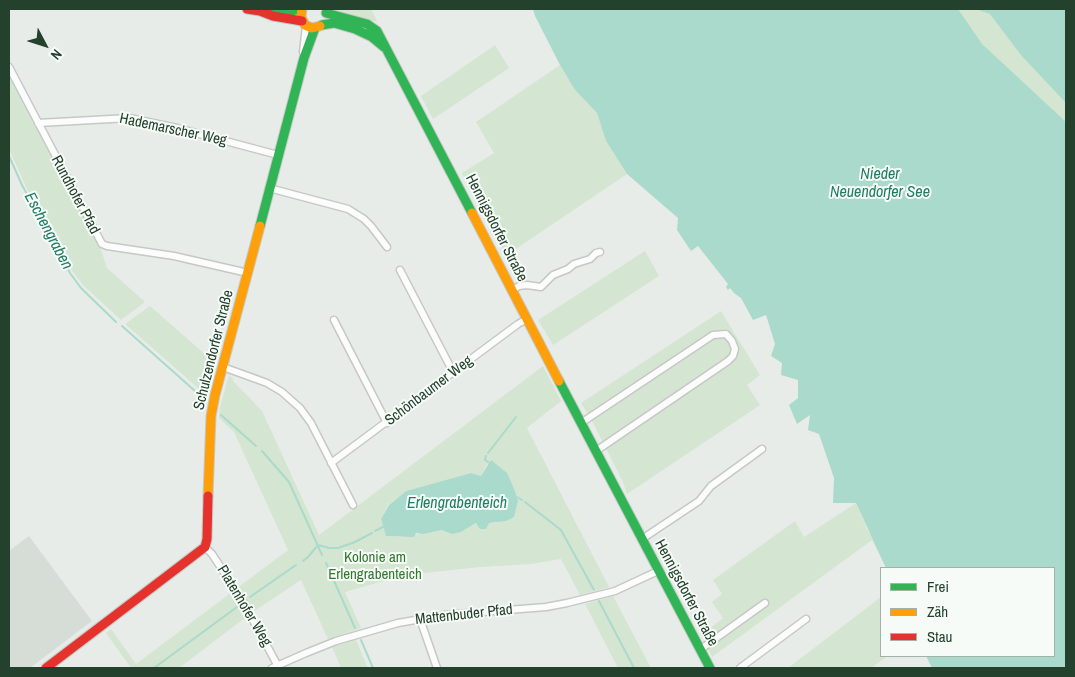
<!DOCTYPE html>
<meta charset="utf-8">
<style>
body{margin:0}
#map{position:relative;width:1075px;height:677px;overflow:hidden;background:#e8ece8;font-family:"Archivo Narrow",sans-serif}
canvas{display:block}
.frame{position:absolute;inset:0;border:10px solid #24412d;pointer-events:none}
.legend{position:absolute;left:880px;top:567px;width:175px;height:90px;box-sizing:border-box;background:#f7fbf7;border:1px solid #a3b1a6;margin:0;padding:6px 9px;list-style:none;font-size:15px;color:#24412d}
.legend li{display:flex;align-items:center;gap:10px;height:25px}
.legend b{width:25px;border:1px solid #a3b1a6}
.north{position:absolute;left:20px;top:20px;width:50px;height:50px;-webkit-text-stroke:4px #f7fbf7;paint-order:stroke;rotate:130deg;font-size:14px;font-weight:700;line-height:20px;text-align:center;color:#24412d}
.north::after{content:'';display:block;margin:auto;width:18px;height:22px;background:#24412d;clip-path:polygon(50% 0,100% 100%,50% 72%,0 100%)}
</style>
<div id="map">
<canvas width="1075" height="677"></canvas>
<div class="frame"></div>
<ul class="legend">
<li><b style="height:6px;background:#30b455"></b>Frei</li>
<li><b style="height:6px;background:#ff9f0a"></b>Zäh</li>
<li><b style="height:6px;background:#e5322d"></b>Stau</li>
</ul>
<div class="north">N</div>
</div>
<script>
const context = document.querySelector('canvas').getContext('2d');
context.lineJoin = 'round';
function paint(path, color) { context.fillStyle = color; context.fill(path, 'evenodd'); }
const toPath = rows => new Path2D(rows.map(r => 'M' + r).join(''));
function strokePath(path, color, width, dash) { context.strokeStyle = color; context.lineWidth = width; context.lineCap = dash ? 'butt' : 'round'; context.setLineDash(dash || []); context.stroke(path); }
function write(font, color, halo, rows, align = 'center') {
  context.font = font + ' "Archivo Narrow",sans-serif'; context.lineWidth = 4; context.setLineDash([]); context.textBaseline = 'middle'; context.strokeStyle = halo; context.fillStyle = color; for (const [text, x, y, turn = 0] of rows) {
    context.save(); context.translate(x, y); context.rotate((+turn || 0) * Math.PI / 180); context.textAlign = isNaN(turn) ? turn : align; if (halo) context.strokeText(text, 0, 0); context.fillText(text, 0, 0); context.restore();
  }
}
const built = toPath([
 [29,536,92,621,30,668,9,668,9,551]
]);
const green = toPath([
 [333,9,371,9,377,21,377,22],
 [951,9,988,9,1066,99,1066,137],
 [495,45,509,68,433,119,421,96],
 [560,65,575,90,597,113,606,141,627,174,507,255,481,213,462,173,494,153,476,122],
 [9,73,98,241,107,268,145,302,121,320,84,286,73,272,28,191,9,149],
 [645,251,659,276,553,345,538,320],
 [150,306,215,363,206,395,125,324],
 [721,311,760,375,747,385,760,405,627,494,623,482,590,417,581,403],
 [543,366,561,401,527,428,609,587,580,595,561,559,531,564,481,567,404,575,345,592,361,628,328,639,301,580,254,611,179,668,131,668,106,633,111,629,136,664,288,550,234,432,219,418,220,407,229,375,233,379,233,381,262,411,319,535],
 [487,464,515,491,518,501,514,517,495,523,477,523,461,532,442,530,401,537,386,536,381,519,388,505,406,491,471,473,481,476],
 [856,503,868,531,895,568,886,568,872,540,712,657,701,635,723,618,712,602,722,594,713,580,795,521,804,537],
 [613,596,651,668,618,668,585,604],
 [881,597,881,656,888,656,871,668,788,668],
 [356,640,368,668,341,668,332,647]
]);
const water = toPath([
 [533,9,958,9,982,44,1066,122,1066,668,932,668,926,656,1054,656,1054,568,886,568,856,503,833,503,834,478,819,434,808,430,810,415,797,424,789,405,798,398,798,380,781,375,782,363,771,356,775,344,766,315,753,320,741,298,734,293,730,288,728,290,726,287,728,284,698,246,691,251,677,230,678,218,627,174,606,141,597,113,575,90,560,65,535,16],
 [976,9,1066,9,1066,103,1021,55,990,14],
 [491,460,507,473,515,491,518,501,514,517,506,521,489,523,486,529,480,529,476,523,461,532,452,534,442,530,423,534,416,533,414,537,386,536,381,519,389,505,406,491,471,473,481,476]
]);
const stream = toPath([
 [9,156,22,185,70,273,81,288,116,322],
 [122,326,204,399],
 [221,415,256,446],
 [262,451,289,482,322,555],
 [488,453,516,417],
 [486,456,485,460,488,462],
 [517,497,522,500],
 [525,502,561,530,594,590],
 [375,531,383,527],
 [303,561,308,557,318,545,329,548,338,548,355,542,372,533],
 [326,563,355,628],
 [250,597,296,565],
 [599,601,634,668],
 [361,640,373,668],
 [154,668,237,607]
]);
const street = toPath([
 [303,52,306,26],
 [9,67,102,244,107,246,174,256,248,273],
 [38,123,129,118,177,128,278,155],
 [269,188,348,209,364,219,371,226,387,247],
 [400,270,453,372],
 [512,290,519,286,527,285,541,287,553,275,568,269,574,264,590,259,596,253,600,252],
 [334,320,387,423],
 [223,367,267,383,282,392,300,408,311,423,353,505],
 [581,423,713,335,726,334,732,341,735,349,733,356,728,361,596,451],
 [331,463,518,324,527,319],
 [642,539,699,501,711,486,762,449],
 [205,547,212,554,241,598,279,668],
 [420,619,437,668],
 [701,649,765,603],
 [272,668,306,653,336,641,398,623,444,615,546,607,567,603,615,591,658,571],
 [740,668,806,619]
]);
const fast = toPath([
 [265,11,292,11,300,9],
 [326,13,367,24,377,31,472,213],
 [322,25,334,23,355,29,372,37,384,47],
 [260,226,304,58,315,28],
 [559,381,710,668]
]);
const slow = toPath([
 [302,9,301,17,305,25,312,28,320,26],
 [472,213,559,381],
 [208,496,211,416,215,395,260,226]
]);
const jam = toPath([
 [247,9,260,11,273,16,302,21],
 [46,668,205,547,207,539,208,496]
]);
const streetNames = [
 ["Hademarscher Weg",173,130,12],
 ["Rundhofer Pfad",75,195,62],
 ["Hennigsdorfer Straße",496,228,63],
 ["Schulzendorfer Straße",214,350,-76],
 ["Schönbaumer Weg",429,391,-37],
 ["Hennigsdorfer Straße",686,593,62],
 ["Platenhofer Weg",244,606,59],
 ["Mattenbuder Pfad",464,615,-6]
];
const parkNames = [
 ["Kolonie am",375,558],
 ["Erlengrabenteich",375,575]
];
const waterNames = [
 ["Nieder",880,175],
 ["Neuendorfer See",880,193],
 ["Eschengraben",48,231,62],
 ["Erlengrabenteich",457,504]
];
paint(built, '#d6ddd7');
paint(green, '#d4e5d1');
paint(water, '#aadacb');
strokePath(stream, '#aadacb', 2);
strokePath(street, '#c5c9c5', 9);
strokePath(fast, '#c3cac5', 11);
strokePath(slow, '#c3cac5', 11);
strokePath(jam, '#c3cac5', 11);
strokePath(street, '#fcfcfc', 6);
strokePath(fast, '#30b455', 9);
strokePath(slow, '#ff9f0a', 9);
strokePath(jam, '#e5322d', 9);
write('15px', '#24412d', '#f7fbf7', streetNames);
write('15px', '#32782e', '#f7fbf7', parkNames);
write('italic 16px', '#1e7d63', '#f7fbf7', waterNames);
</script>
